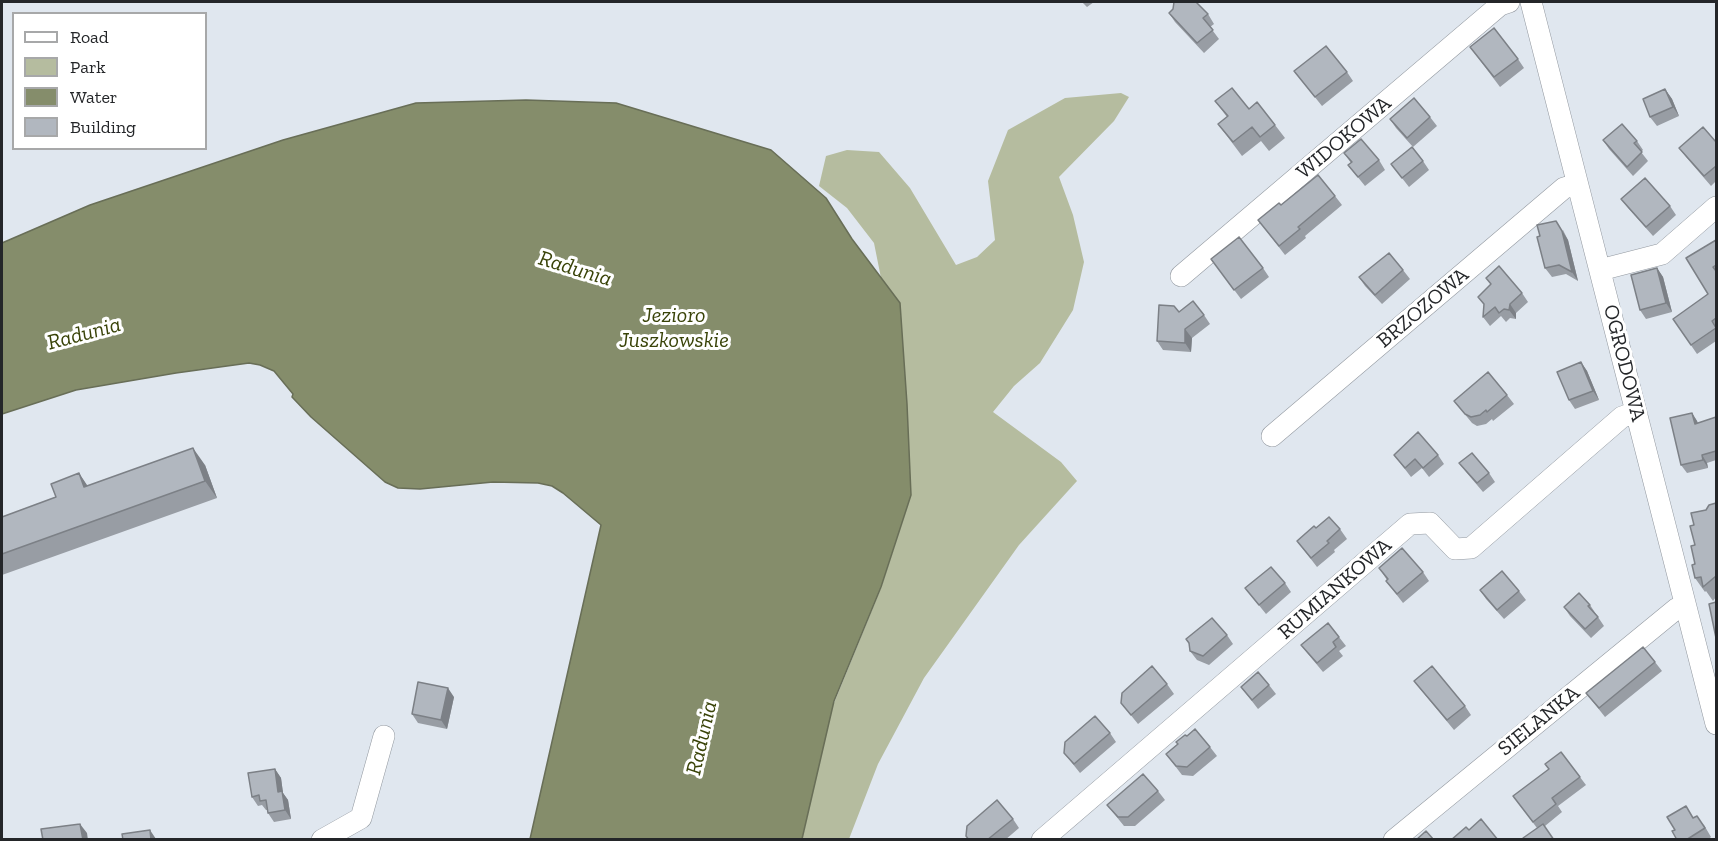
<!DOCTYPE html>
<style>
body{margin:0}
#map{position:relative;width:1718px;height:841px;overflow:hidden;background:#e0e7ef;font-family:"Zilla Slab",serif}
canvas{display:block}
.frame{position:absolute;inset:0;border:3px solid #242629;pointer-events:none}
.legend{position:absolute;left:12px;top:12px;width:195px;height:138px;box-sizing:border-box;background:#fff;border:2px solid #a7a8a9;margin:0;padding:8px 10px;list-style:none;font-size:18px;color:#242629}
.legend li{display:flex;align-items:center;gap:12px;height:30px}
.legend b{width:30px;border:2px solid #a7a8a9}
</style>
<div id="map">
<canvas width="1718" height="841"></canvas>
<div class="frame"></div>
<ul class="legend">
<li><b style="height:8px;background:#fff"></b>Road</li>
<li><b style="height:16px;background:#b5bc9f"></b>Park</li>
<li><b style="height:16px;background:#858d6b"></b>Water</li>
<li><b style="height:16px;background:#b1b7bf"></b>Building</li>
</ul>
</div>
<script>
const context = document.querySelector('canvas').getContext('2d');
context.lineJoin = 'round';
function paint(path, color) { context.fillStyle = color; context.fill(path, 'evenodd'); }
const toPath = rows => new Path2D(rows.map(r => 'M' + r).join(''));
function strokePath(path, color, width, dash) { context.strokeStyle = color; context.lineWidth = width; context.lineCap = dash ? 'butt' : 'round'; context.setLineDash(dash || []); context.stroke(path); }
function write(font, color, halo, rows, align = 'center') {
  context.font = font + ' "Zilla Slab",serif'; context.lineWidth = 6; context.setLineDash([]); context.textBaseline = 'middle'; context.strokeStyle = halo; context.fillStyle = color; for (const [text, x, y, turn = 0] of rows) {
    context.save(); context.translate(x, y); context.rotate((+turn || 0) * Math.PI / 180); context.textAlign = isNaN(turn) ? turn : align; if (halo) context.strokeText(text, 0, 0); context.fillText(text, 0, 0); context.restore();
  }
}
const green = toPath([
 [1121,93,1129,97,1114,121,1059,177,1073,215,1084,262,1073,310,1040,363,1014,386,993,412,1061,462,1077,481,1019,545,924,678,878,764,849,839,802,840,832,708,881,588,911,495,900,303,881,278,874,243,847,208,819,186,826,156,847,150,879,152,910,188,956,265,977,257,995,240,988,181,1008,130,1065,98]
]);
const water = toPath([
 [526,100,616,103,771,150,826,198,852,239,900,303,907,404,911,495,881,587,834,701,802,839,530,839,601,525,563,493,552,486,538,483,493,482,420,489,398,488,385,482,311,417,292,397,293,394,274,371,260,365,249,363,176,373,76,390,2,414,2,243,90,205,283,140,416,103,526,100]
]);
const minor = toPath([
 [1531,2,1716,724],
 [1600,270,1662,254,1716,207],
 [1181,276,1500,5,1509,2],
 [1272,436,1564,188,1577,184],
 [322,840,361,818,384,736],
 [1042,840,1410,524,1430,523,1455,549,1471,548,1622,417,1636,412],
 [1394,840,1676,609,1685,606]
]);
const wall = toPath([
 [1082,2,1094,2,1087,7],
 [1169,13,1208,14,1214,24,1210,27,1219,39,1204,53,1175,22],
 [1470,47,1518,59,1524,68,1500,87],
 [1294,71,1347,72,1353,81,1322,106],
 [1665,89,1672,99,1679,116,1657,126,1650,117],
 [1215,101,1249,109,1275,125,1285,138,1269,151,1261,141,1242,156,1218,124,1227,117],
 [1430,117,1437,126,1413,147,1396,128,1390,119],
 [1603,140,1637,141,1643,150,1641,152,1648,161,1633,176,1609,149],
 [1716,142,1716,181,1711,186,1686,157,1679,148],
 [1344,153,1379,160,1385,170,1365,186,1348,165,1351,163],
 [1423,161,1429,170,1409,187,1391,164],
 [1335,196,1342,205,1305,236,1306,238,1285,255,1258,220,1281,205],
 [1621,199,1670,206,1676,215,1653,236,1628,208],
 [1563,230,1568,240,1578,281,1566,274,1552,277,1545,268],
 [1716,240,1716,341,1697,354,1673,319,1708,294],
 [1211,259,1263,268,1269,277,1241,299],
 [1657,268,1663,277,1672,312,1646,319,1640,310],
 [1403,270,1410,279,1382,304,1365,286,1359,277],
 [1486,278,1522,293,1528,302,1516,313,1516,319,1510,318,1506,322,1501,316,1490,326,1483,317,1484,305,1478,297,1491,284],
 [1179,312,1204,315,1210,324,1192,338,1191,352,1163,350,1157,341],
 [1581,362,1587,371,1599,400,1575,409,1569,400],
 [1507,395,1514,404,1493,421,1492,419,1486,424,1477,426,1472,423,1454,401],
 [1692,413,1697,421,1698,423,1716,417,1716,460,1707,463,1708,468,1687,473,1681,465],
 [1394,455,1438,455,1444,464,1429,477,1422,468,1411,477],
 [1459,463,1489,473,1495,482,1483,492,1466,472],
 [205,465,217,498,2,575,2,517,56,497,79,473,87,486],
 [1716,503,1716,597,1713,601,1706,591,1705,592,1695,578,1694,525,1706,510],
 [1316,528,1340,529,1347,539,1334,550,1335,552,1317,567,1297,541],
 [1379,568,1423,572,1429,581,1403,603,1386,581,1387,580],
 [1285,583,1291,592,1266,614,1245,588],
 [1480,590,1519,591,1526,600,1504,619,1486,599],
 [1590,605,1604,626,1591,638,1570,616,1564,607],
 [1227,635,1233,644,1209,665,1197,660,1190,651,1189,644,1186,639],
 [1339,637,1346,646,1339,651,1343,656,1323,672,1308,654,1301,645],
 [1655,662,1662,671,1605,717,1586,693],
 [1414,681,1465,706,1471,715,1454,730,1421,690],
 [1167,684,1174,694,1138,724,1121,703],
 [1269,685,1276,694,1258,709,1241,687],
 [454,697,447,729,418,723,412,714],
 [1110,733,1116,742,1080,773,1064,753],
 [1187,736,1210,747,1217,756,1193,776,1182,775,1166,754],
 [1561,752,1586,785,1558,806,1562,812,1545,826,1537,828,1513,796,1549,769],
 [275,769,281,778,283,793,288,800,291,819,274,822,268,813,268,810,266,810,262,805,258,806,252,797],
 [1158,791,1165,800,1135,826,1124,826,1107,805],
 [1694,818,1704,825,1711,837,1708,840,1677,840],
 [1013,819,1019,828,1005,840,968,840]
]);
const shadedWall = toPath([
 [1665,89,1672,99,1679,116,1673,107],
 [1556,221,1568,240,1578,281,1572,272],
 [1657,268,1663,277,1672,312,1666,303],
 [1510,304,1516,313,1516,319,1509,310],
 [1185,329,1192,338,1191,352,1185,343],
 [1581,362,1587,371,1599,400,1593,391],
 [1692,413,1697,421,1700,432,1695,424],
 [193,448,205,465,217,498,205,481],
 [1702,455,1707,463,1708,468,1703,460],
 [79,473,91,491,84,487],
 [448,688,454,697,447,729,441,720],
 [275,769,281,778,283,793,288,800,291,819,285,810,278,792],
 [80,824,87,833,88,840,83,840],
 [150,830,156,839,151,840]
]);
const building = toPath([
 [1174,2,1196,2,1208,14,1203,18,1213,30,1197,43,1169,13,1173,9,1174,2],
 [1494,28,1518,59,1494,77,1470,47,1494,28],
 [1326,46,1347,72,1315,97,1294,71,1326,46],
 [1232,88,1249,109,1257,102,1275,125,1260,137,1252,127,1233,142,1218,124,1228,116,1215,101,1232,88],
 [1665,89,1673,107,1650,117,1643,99,1665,89],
 [1414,98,1430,117,1407,138,1390,119,1414,98],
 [1622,124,1637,141,1634,143,1642,152,1627,167,1603,140,1622,124],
 [1703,127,1716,142,1716,166,1704,176,1679,148,1703,127],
 [1361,139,1379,160,1358,177,1348,165,1352,162,1344,153,1361,139],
 [1412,147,1423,161,1402,178,1391,164,1412,147],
 [1318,175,1335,196,1298,227,1300,229,1279,246,1258,220,1279,203,1281,205,1318,175],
 [1645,178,1670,206,1646,227,1621,199,1645,178],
 [1556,221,1562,231,1572,272,1559,265,1545,268,1537,237,1540,236,1537,225,1556,221],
 [1239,237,1263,268,1234,290,1211,259,1239,237],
 [1716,240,1716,265,1713,267,1716,271,1716,318,1712,321,1716,328,1691,345,1673,319,1708,294,1686,258,1716,240],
 [1389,253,1403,270,1375,295,1359,277,1389,253],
 [1499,266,1522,293,1510,304,1509,310,1504,309,1499,313,1495,307,1483,317,1484,304,1478,297,1491,284,1486,278,1499,266],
 [1657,268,1666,303,1640,310,1631,275,1657,268],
 [1193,301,1204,315,1185,329,1185,343,1157,341,1159,305,1174,306,1179,312,1193,301],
 [1581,362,1593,391,1569,400,1557,372,1581,362],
 [1488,372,1507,395,1487,412,1486,410,1480,415,1471,417,1465,414,1454,401,1488,372],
 [1692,413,1695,424,1716,417,1716,451,1702,455,1703,460,1681,465,1670,418,1692,413],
 [1418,432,1438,455,1423,468,1415,459,1405,468,1394,455,1418,432],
 [193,448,205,481,2,554,2,517,56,497,51,484,79,473,84,487,193,448],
 [1472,453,1489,473,1477,483,1459,463,1472,453],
 [1716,503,1716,576,1703,587,1701,577,1695,578,1692,565,1695,564,1691,546,1695,545,1690,526,1694,525,1691,513,1706,510,1709,505,1716,503],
 [1329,517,1340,529,1327,541,1329,543,1311,558,1297,541,1314,526,1316,528,1329,517],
 [1402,548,1423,572,1397,594,1386,581,1388,579,1379,568,1402,548],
 [1271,567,1285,583,1259,605,1245,588,1271,567],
 [1502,571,1519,591,1497,610,1480,590,1502,571],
 [1579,593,1590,605,1588,606,1598,617,1585,629,1564,607,1579,593],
 [1716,602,1716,638,1709,604,1716,602],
 [1212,618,1227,635,1203,656,1190,651,1189,643,1186,639,1212,618],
 [1328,623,1339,637,1333,642,1336,647,1317,663,1301,645,1328,623],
 [1643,647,1655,662,1599,708,1586,693,1643,647],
 [1152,666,1167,684,1131,715,1121,703,1122,693,1152,666],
 [1432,666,1465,706,1447,720,1414,681,1432,666],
 [1258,672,1269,685,1252,700,1241,687,1258,672],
 [418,682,448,688,441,720,412,714,418,682],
 [1095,716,1110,733,1074,764,1064,753,1065,742,1095,716],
 [1195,729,1210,747,1187,767,1176,766,1166,754,1178,744,1176,742,1185,735,1187,736,1195,729],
 [1561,752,1580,777,1552,798,1556,804,1533,822,1513,796,1549,769,1545,764,1561,752],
 [275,769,278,792,282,791,285,810,268,813,266,800,260,801,259,795,252,797,248,773,275,769],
 [1143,774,1158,791,1128,817,1118,817,1107,805,1143,774],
 [997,800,1013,819,987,840,969,840,966,836,967,826,997,800],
 [1686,806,1693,818,1697,816,1705,828,1686,840,1677,840,1672,831,1675,830,1667,817,1686,806],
 [1481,819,1498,840,1451,840,1466,827,1469,830,1481,819],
 [80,824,83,840,43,840,41,829,80,824],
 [1543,824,1554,840,1524,840,1523,838,1543,824],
 [150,830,151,840,123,840,122,834,150,830],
 [1426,831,1434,840,1416,840,1426,831]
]);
const streetNames = [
 ["WIDOKOWA",1344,138,-40],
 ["BRZOZOWA",1423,308,-40],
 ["OGRODOWA",1624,363,76],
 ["RUMIANKOWA",1335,589,-41],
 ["SIELANKA",1539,721,-39]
];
const waterNames = [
 ["Radunia",575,269,17],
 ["Jezioro",674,316],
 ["Juszkowskie",674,341],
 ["Radunia",84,334,-15],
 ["Radunia",702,738,-77]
];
paint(green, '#b5bc9f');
paint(water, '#858d6b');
strokePath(water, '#686e57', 1.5);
strokePath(minor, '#9399a0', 22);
strokePath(minor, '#fff', 21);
paint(wall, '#989da4');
paint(shadedWall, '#7c8086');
paint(building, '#b1b7bf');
strokePath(building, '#7c8086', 1.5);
write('21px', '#242629', '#fff', streetNames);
write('italic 22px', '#394308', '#fff', waterNames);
</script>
